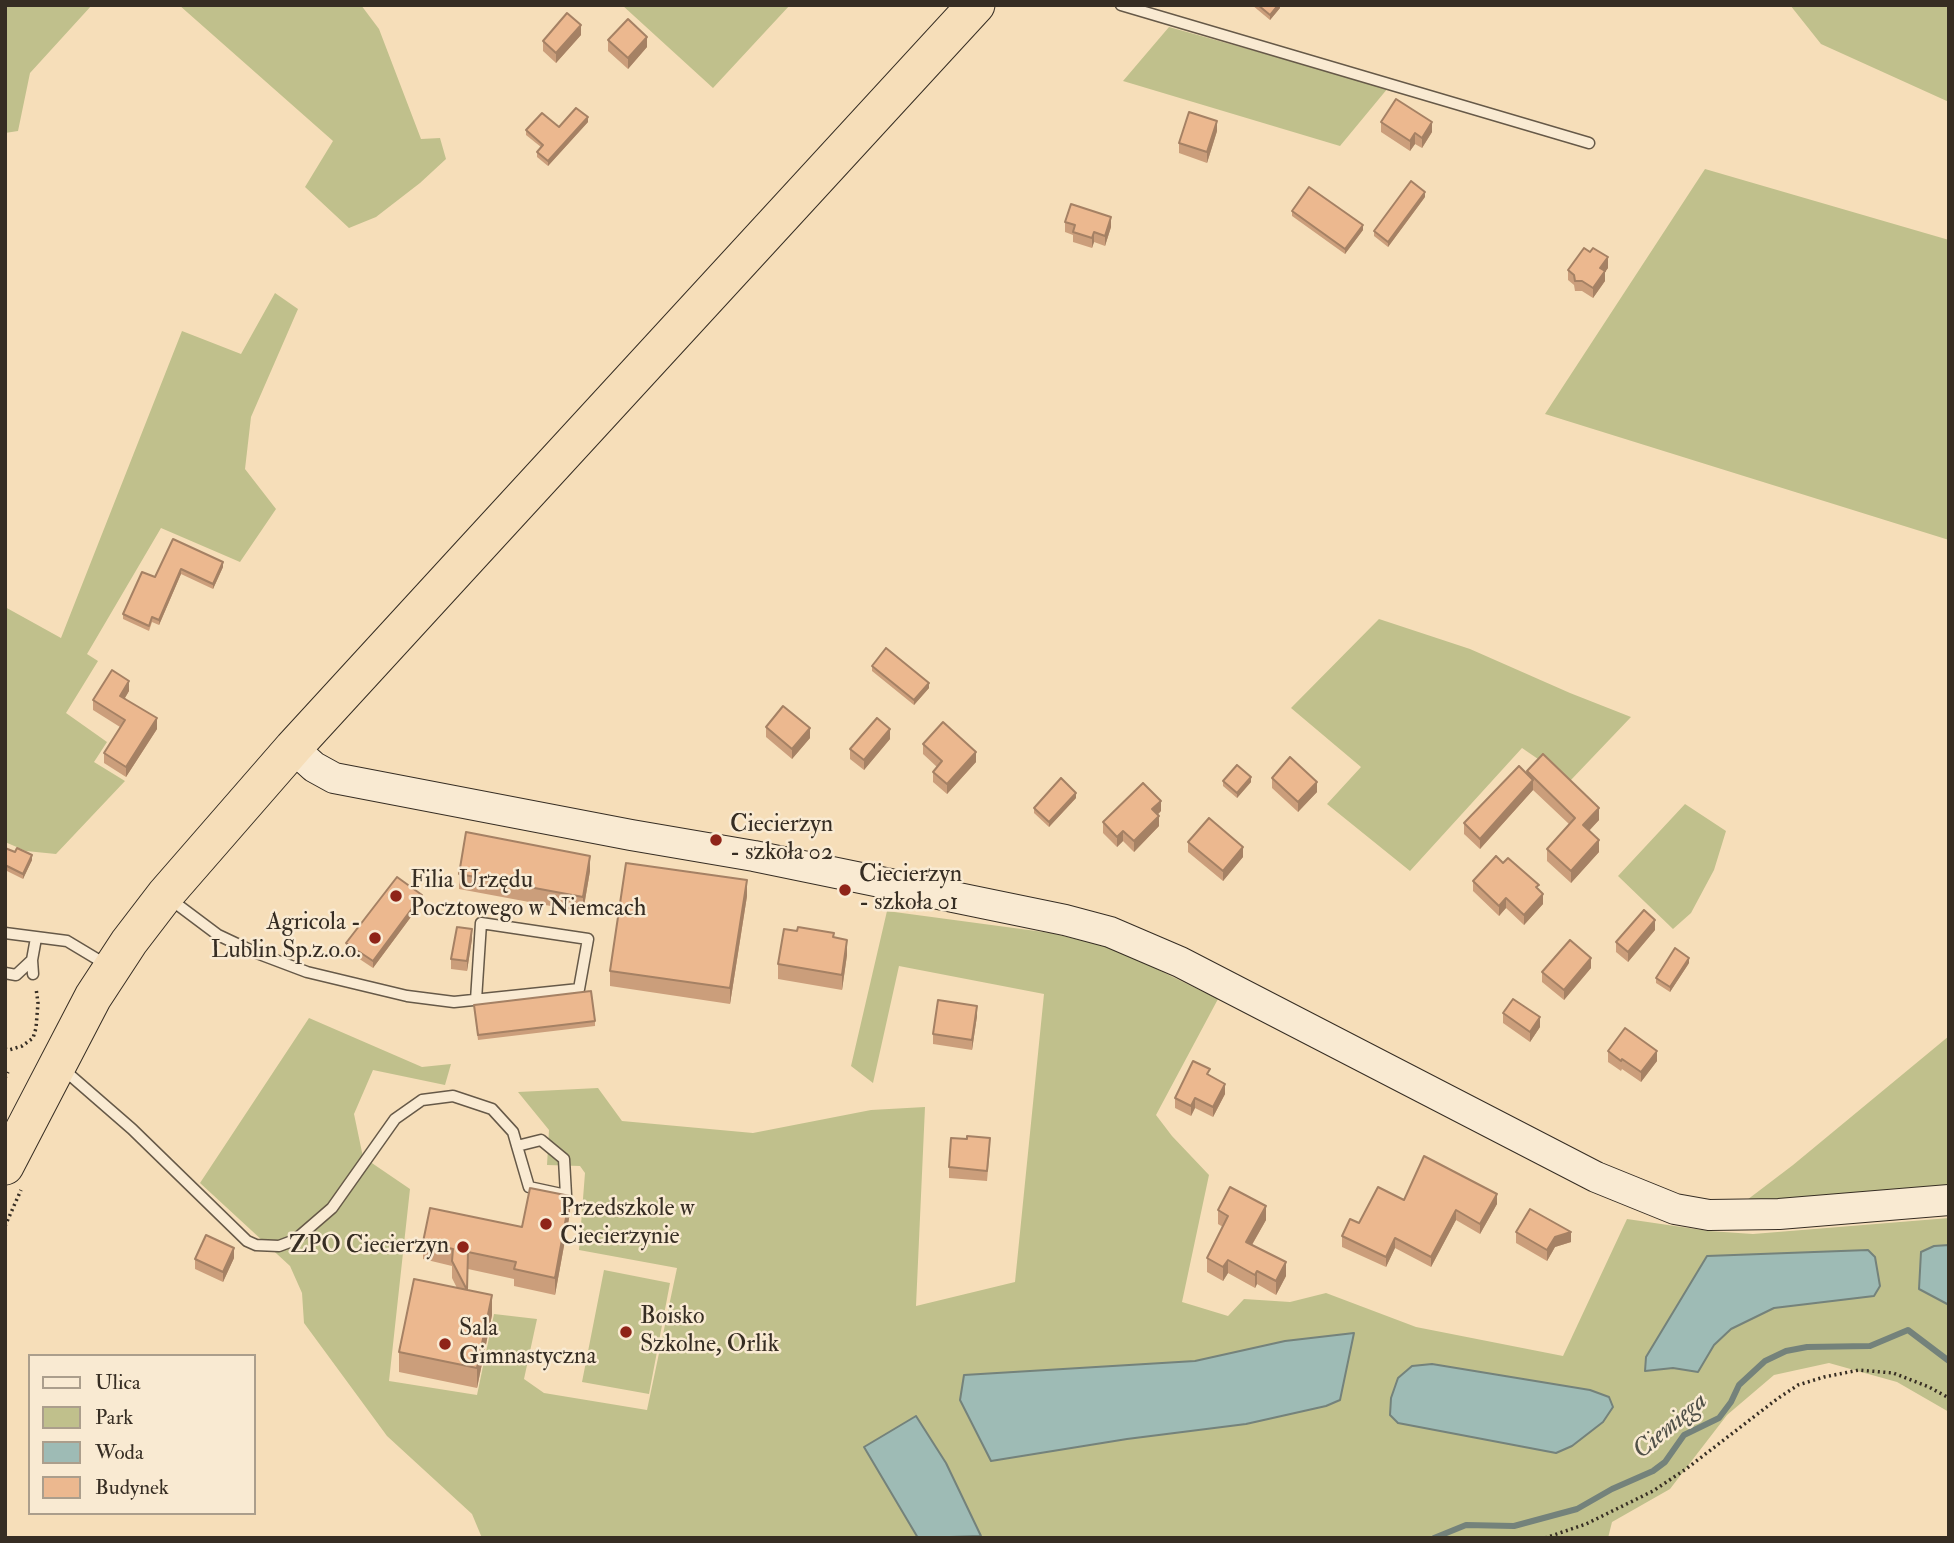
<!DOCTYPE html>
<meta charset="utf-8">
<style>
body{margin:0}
#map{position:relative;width:1954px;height:1543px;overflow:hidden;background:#f6deb9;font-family:"IM FELL Double Pica",serif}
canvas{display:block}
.frame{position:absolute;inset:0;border:7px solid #362d23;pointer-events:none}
.legend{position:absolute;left:28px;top:1354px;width:228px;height:161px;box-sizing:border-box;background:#f9ead2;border:2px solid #ab9e8c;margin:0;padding:9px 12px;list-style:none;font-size:21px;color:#362d23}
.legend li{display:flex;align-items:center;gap:14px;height:35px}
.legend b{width:35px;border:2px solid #ab9e8c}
</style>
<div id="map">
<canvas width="1954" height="1543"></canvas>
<div class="frame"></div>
<ul class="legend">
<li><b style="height:9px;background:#f9ead2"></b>Ulica</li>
<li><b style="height:19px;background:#c0c08c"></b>Park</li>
<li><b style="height:19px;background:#9ebbb5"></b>Woda</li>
<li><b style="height:19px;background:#ecb88f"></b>Budynek</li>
</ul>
</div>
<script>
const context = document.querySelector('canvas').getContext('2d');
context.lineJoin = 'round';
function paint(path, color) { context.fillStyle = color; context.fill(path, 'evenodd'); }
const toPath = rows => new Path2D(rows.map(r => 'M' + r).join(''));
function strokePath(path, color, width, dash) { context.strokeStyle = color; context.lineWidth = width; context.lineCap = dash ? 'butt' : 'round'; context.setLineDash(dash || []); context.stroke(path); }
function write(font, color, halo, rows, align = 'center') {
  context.font = font + ' "IM FELL Double Pica",serif'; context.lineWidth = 5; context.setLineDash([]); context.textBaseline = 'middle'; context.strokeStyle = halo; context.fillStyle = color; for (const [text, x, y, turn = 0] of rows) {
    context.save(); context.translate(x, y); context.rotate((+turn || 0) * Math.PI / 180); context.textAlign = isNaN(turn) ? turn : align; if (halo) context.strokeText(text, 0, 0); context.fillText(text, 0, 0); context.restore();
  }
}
const green = toPath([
 [5,5,92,5,30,73,18,131,5,133],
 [179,5,361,5,379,29,421,139,440,138,446,159,420,183,376,217,349,228,305,187,333,141],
 [622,5,790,5,713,88],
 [1790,5,1949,5,1949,102,1821,44],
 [1169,27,1388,88,1340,146,1123,81],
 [1705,169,1949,240,1949,540,1545,414],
 [275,293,298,309,251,417,245,469,276,509,240,562,161,528,87,654,98,661,66,713,107,742,94,762,125,781,56,854,26,851,5,842,5,607,61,638,182,331,241,354],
 [1379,619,1470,649,1570,693,1631,717,1570,781,1522,748,1410,871,1327,804,1361,767,1291,708],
 [1685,804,1726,831,1714,870,1691,913,1673,929,1618,876],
 [887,911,1051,933,1100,945,1128,955,1218,999,1156,1115,1172,1136,1209,1175,1182,1302,1228,1316,1244,1299,1290,1302,1326,1293,1416,1327,1563,1356,1627,1219,1709,1231,1753,1234,1949,1218,1949,1412,1897,1382,1829,1363,1774,1375,1727,1415,1670,1489,1612,1522,1608,1538,482,1538,472,1514,387,1436,304,1323,302,1293,290,1266,200,1183,309,1018,422,1067,451,1064,445,1085,373,1070,354,1114,363,1157,410,1189,389,1381,477,1395,494,1314,537,1319,524,1379,544,1393,647,1410,677,1268,579,1250,585,1173,580,1166,547,1165,549,1130,518,1092,598,1088,622,1121,753,1133,871,1110,925,1107,916,1306,1015,1282,1044,994,899,966,873,1083,851,1066],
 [1769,1255,1874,1296,1774,1308,1731,1329,1714,1345,1698,1372,1673,1368,1645,1371,1707,1256],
 [1949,1036,1949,1189,1743,1203,1793,1165],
 [604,1270,670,1283,649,1394,582,1382]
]);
const water = toPath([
 [1949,1245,1949,1305,1919,1289,1921,1252,1934,1246,1949,1245],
 [1868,1250,1875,1257,1880,1286,1874,1296,1774,1308,1731,1329,1714,1345,1698,1372,1673,1368,1645,1371,1646,1357,1707,1256,1868,1250],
 [1354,1333,1340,1400,1326,1406,1246,1424,1127,1439,991,1461,960,1400,964,1375,1195,1361,1285,1341,1354,1333],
 [1432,1364,1590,1390,1609,1397,1613,1407,1603,1422,1572,1446,1556,1453,1398,1423,1390,1415,1391,1398,1398,1378,1412,1366,1432,1364],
 [916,1416,946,1463,981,1536,918,1538,864,1447,916,1416]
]);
const stream = toPath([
 [1434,1538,1466,1525,1514,1526,1577,1509,1612,1489,1653,1471,1665,1462,1684,1435,1719,1418,1731,1402,1739,1385,1765,1361,1786,1351,1807,1347,1870,1346,1908,1330,1949,1361]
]);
const path = toPath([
 [5,1049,9,1050,22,1046,33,1038,36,1028,38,1003,36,988],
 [5,1078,8,1072],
 [5,1226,21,1190],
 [1545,1538,1586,1524,1653,1491,1686,1469,1777,1399,1798,1385,1824,1377,1859,1370,1893,1373,1929,1387,1949,1398]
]);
const lane = toPath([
 [1121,5,1589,143],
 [170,899,218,935,254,952,307,972,407,996,454,1002,579,989,588,939,481,923,476,1000],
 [5,933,67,941,107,965],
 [5,973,16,975,32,960],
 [33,974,32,960,36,938],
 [63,1069,132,1129,247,1241,256,1245,279,1246,295,1240,332,1208,395,1119,422,1100,453,1096,492,1109,513,1132,517,1146,529,1187,566,1195,564,1159,541,1140,517,1146]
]);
const secondary = toPath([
 [293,748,314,767,334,778,631,835,754,856,1065,920,1110,932,1180,962,1596,1177,1675,1209,1709,1215,1779,1214,1949,1200]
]);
const highway = toPath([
 [5,1166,93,997,129,942,165,895,293,748,472,553,976,5]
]);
const wall = toPath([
 [1252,5,1280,5,1280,8,1270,20],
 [581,35,556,63,543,51,543,41],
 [608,40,647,47,628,69,608,51],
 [588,122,548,166,537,157,537,152,541,147,526,135,526,130,559,127],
 [1381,122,1432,132,1422,148,1415,144,1410,151,1381,132],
 [1217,131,1207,163,1179,153,1179,143],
 [1425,197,1388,247,1374,236,1374,231],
 [1292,211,1363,230,1345,254,1292,216],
 [1065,222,1111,227,1105,246,1094,242,1092,248,1073,242,1073,235,1065,232],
 [1608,268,1605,272,1605,281,1593,298,1582,291,1575,291,1574,285,1568,280,1568,270],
 [173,539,223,567,213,589,181,574,159,625,152,622,149,631,123,619,123,614,155,577],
 [872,666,929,688,914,705,872,671],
 [129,691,125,698,157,729,126,777,104,763,104,753,120,727,93,710,93,700],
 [766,727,810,738,792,759,766,737],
 [890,739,864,770,850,759,850,749],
 [923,744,976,762,947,794,933,782,933,772,937,767,923,754],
 [1527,771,1599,820,1589,831,1599,852,1571,883,1547,861,1547,849,1569,824,1533,790,1480,849,1464,834,1464,823,1527,774],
 [1272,778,1317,792,1298,812,1272,788],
 [1223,781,1251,782,1237,798,1223,786],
 [1076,798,1049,827,1034,813,1034,808],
 [1161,811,1158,814,1159,826,1134,852,1123,841,1117,847,1103,833,1103,822],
 [1188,842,1243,857,1223,881,1188,852],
 [5,848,32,860,23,879,5,870],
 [1503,863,1539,890,1543,904,1524,925,1506,908,1499,916,1473,891,1473,881],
 [590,871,583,912,459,889,459,874],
 [747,896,730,1004,610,986,610,971],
 [422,902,373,968,346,950,346,943],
 [1655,930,1628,962,1616,952,1616,942],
 [834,937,847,955,842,990,778,979,778,964],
 [472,939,467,971,451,969,451,959],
 [1689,963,1670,992,1656,983,1656,978],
 [1591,968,1564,1000,1542,982,1542,972],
 [474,1005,595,1021,595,1026,478,1040],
 [1503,1013,1540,1027,1530,1042,1503,1023],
 [977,1016,972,1050,933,1044,933,1034],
 [1608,1051,1657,1061,1641,1082,1622,1069,1621,1071,1608,1062],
 [1210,1075,1225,1094,1213,1117,1195,1108,1191,1116,1175,1108,1175,1098],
 [990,1148,987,1181,949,1178,949,1167],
 [1404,1200,1497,1204,1480,1234,1456,1220,1431,1267,1395,1248,1386,1267,1342,1247,1342,1236,1359,1223],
 [1218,1210,1266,1220,1252,1245,1286,1276,1276,1295,1257,1284,1255,1288,1228,1273,1223,1281,1207,1272,1207,1258,1223,1227,1218,1224],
 [570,1213,555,1295,514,1286,514,1279,468,1269,467,1290,492,1315,477,1388,399,1372,399,1352,457,1288,452,1278,452,1266,423,1259,423,1242,522,1227],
 [1516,1232,1571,1242,1555,1247,1547,1261,1516,1243],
 [234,1258,223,1282,195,1269,195,1259]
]);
const shadedWall = toPath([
 [1278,5,1280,5,1280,8,1270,20,1270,15],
 [581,25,581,35,556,63,556,53],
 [647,37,647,47,628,69,628,58],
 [588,117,588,122,548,166,548,161],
 [1217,121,1217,131,1207,163,1207,152],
 [1432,122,1432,132,1422,148,1422,138],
 [1415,133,1415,144,1410,151,1410,141],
 [1425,192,1425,197,1388,247,1388,242],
 [1111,217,1111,227,1105,246,1105,236],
 [1363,225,1363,230,1345,254,1345,249],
 [1094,232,1094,242,1092,248,1092,238],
 [1608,257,1608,268,1605,272,1605,281,1593,298,1593,288,1600,268],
 [223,562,223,567,213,589,213,584],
 [181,569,181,574,159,625,159,620],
 [129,681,129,691,120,706,120,696],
 [929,683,929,688,914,705,914,700],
 [157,718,157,729,126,777,126,767],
 [810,728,810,738,792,759,792,749],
 [890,729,890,739,864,770,864,760],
 [976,752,976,762,947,794,947,784],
 [1251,777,1251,782,1237,798,1237,793],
 [1533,780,1533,790,1480,849,1480,839],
 [1317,782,1317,792,1298,812,1298,802],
 [1076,793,1076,798,1049,827,1049,822],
 [1161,801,1161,811,1152,820,1152,809],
 [1599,808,1599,820,1583,837,1583,825],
 [1159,816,1159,826,1134,852,1134,841],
 [1123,831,1123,841,1117,847,1117,837],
 [1599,840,1599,852,1571,883,1571,871],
 [1243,847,1243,857,1223,881,1223,871],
 [32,855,32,860,23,879,23,874],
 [590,856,590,871,583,912,583,897],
 [747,880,747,896,730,1004,730,988],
 [1543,894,1543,904,1524,925,1524,915],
 [422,895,422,902,373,968,373,961],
 [1506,898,1506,908,1499,916,1499,906],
 [1655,920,1655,930,1628,962,1628,952],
 [472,929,472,939,467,971,467,961],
 [847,940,847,955,842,990,842,975],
 [1591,958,1591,968,1564,1000,1564,990],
 [1689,958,1689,963,1670,992,1670,987],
 [977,1006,977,1016,972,1050,972,1040],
 [1540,1017,1540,1027,1530,1042,1530,1032],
 [1657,1051,1657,1061,1641,1082,1641,1072],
 [1225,1084,1225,1094,1213,1117,1213,1107],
 [1195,1098,1195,1108,1191,1116,1191,1106],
 [1497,1194,1497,1204,1480,1234,1480,1224],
 [570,1196,570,1213,555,1295,555,1278],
 [1266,1206,1266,1220,1246,1255,1246,1242],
 [1456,1210,1456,1220,1431,1267,1431,1257],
 [1571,1232,1571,1242,1555,1247,1547,1261,1547,1250,1555,1237],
 [1395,1238,1395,1248,1386,1267,1386,1257],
 [234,1248,234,1258,223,1282,223,1272],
 [1228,1260,1228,1273,1223,1281,1223,1267],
 [1286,1262,1286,1276,1276,1295,1276,1281],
 [1257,1271,1257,1284,1255,1288,1255,1275],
 [492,1295,492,1315,477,1388,477,1368]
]);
const building = toPath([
 [1258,5,1278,5,1270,15,1258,5],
 [567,13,581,25,556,53,543,41,567,13],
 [628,19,647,37,628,58,608,40,628,19],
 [1396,99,1432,122,1422,138,1415,133,1410,141,1381,122,1396,99],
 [576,108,588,117,548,161,537,152,543,145,526,130,542,113,559,127,576,108],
 [1189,112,1217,121,1207,152,1179,143,1189,112],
 [1411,181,1425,192,1388,242,1374,231,1411,181],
 [1309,187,1363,225,1345,249,1292,211,1309,187],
 [1071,204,1111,217,1105,236,1094,232,1092,238,1073,232,1075,225,1065,222,1071,204],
 [1584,248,1590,252,1593,248,1608,257,1600,268,1605,271,1593,288,1582,281,1575,281,1574,275,1568,270,1584,248],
 [173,539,223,562,213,584,181,569,159,620,152,617,149,626,123,614,142,572,155,577,173,539],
 [886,648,929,683,914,700,872,666,886,648],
 [112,670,129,681,120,696,157,718,126,767,104,753,125,720,93,700,112,670],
 [783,706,810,728,792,749,766,727,783,706],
 [877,718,890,729,864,760,850,749,877,718],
 [943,722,976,752,947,784,933,772,942,761,923,744,943,722],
 [1543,754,1599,808,1583,825,1599,840,1571,871,1547,849,1575,818,1527,771,1543,754],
 [1290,757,1317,782,1298,802,1272,778,1290,757],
 [1237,765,1251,777,1237,793,1223,781,1237,765],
 [1519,766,1533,780,1480,839,1464,823,1519,766],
 [1061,778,1076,793,1049,822,1034,808,1061,778],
 [1143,783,1161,801,1152,809,1159,816,1134,841,1123,831,1117,837,1103,822,1143,783],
 [1209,818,1243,847,1223,871,1188,842,1209,818],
 [466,832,590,856,583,897,459,874,466,832],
 [5,848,15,852,17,848,32,855,23,874,5,865,5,848],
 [1496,856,1503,863,1508,858,1539,885,1536,887,1543,894,1524,915,1506,898,1499,906,1473,881,1496,856],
 [626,863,747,880,730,988,610,971,626,863],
 [397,877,422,895,373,961,346,943,397,877],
 [1644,910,1655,920,1628,952,1616,942,1644,910],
 [457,927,472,929,467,961,451,959,457,927],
 [798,927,834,933,833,937,847,940,842,975,778,964,784,929,797,931,798,927],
 [1570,940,1591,958,1564,990,1542,972,1570,940],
 [1675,948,1689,958,1670,987,1656,978,1675,948],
 [591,991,595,1021,478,1035,474,1005,591,991],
 [1513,999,1540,1017,1530,1032,1503,1013,1513,999],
 [938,1000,977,1006,972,1040,933,1034,938,1000],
 [1625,1028,1657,1051,1641,1072,1622,1059,1621,1061,1608,1051,1625,1028],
 [1193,1061,1210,1069,1207,1074,1225,1084,1213,1107,1195,1098,1191,1106,1175,1098,1193,1061],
 [967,1136,990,1138,987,1171,949,1167,951,1138,967,1139,967,1136],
 [1424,1156,1497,1194,1480,1224,1456,1210,1431,1257,1395,1238,1386,1257,1342,1236,1350,1219,1359,1223,1378,1187,1404,1200,1424,1156],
 [1230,1187,1266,1206,1246,1242,1286,1262,1276,1281,1257,1271,1255,1275,1228,1260,1223,1267,1207,1258,1228,1216,1218,1210,1230,1187],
 [530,1188,570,1196,555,1278,514,1269,516,1262,468,1252,467,1290,452,1261,453,1249,423,1242,430,1208,522,1227,530,1188],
 [1530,1209,1571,1232,1555,1237,1547,1250,1516,1232,1530,1209],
 [206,1235,234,1248,223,1272,195,1259,206,1235],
 [414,1279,492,1295,477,1368,399,1352,414,1279]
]);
const markers = [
 [716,840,7,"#8f2418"],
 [845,890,7,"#8f2418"],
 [396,896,7,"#8f2418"],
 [375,938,7,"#8f2418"],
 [546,1224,7,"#8f2418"],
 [463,1247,7,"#8f2418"],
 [626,1332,7,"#8f2418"],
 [445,1344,7,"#8f2418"]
];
const poiNames = [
 ["Ciecierzyn",730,826],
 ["- szkoła 02",730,854],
 ["Ciecierzyn",859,876],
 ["- szkoła 01",859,904],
 ["Filia Urzędu",410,882],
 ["Pocztowego w Niemcach",410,910],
 ["Agricola -",361,924,"right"],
 ["Lublin Sp.z.o.o.",361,952,"right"],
 ["Przedszkole w",560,1210],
 ["Ciecierzynie",560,1238],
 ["ZPO Ciecierzyn",449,1247,"right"],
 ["Boisko",640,1318],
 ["Szkolne, Orlik",640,1346],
 ["Sala",459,1330],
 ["Gimnastyczna",459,1358]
];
const waterNames = [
 ["Ciemięga",1671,1427,-40]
];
paint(green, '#c0c08c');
paint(water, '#9ebbb5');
strokePath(water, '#74827b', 2);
strokePath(stream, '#74827b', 6);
strokePath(lane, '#665948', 13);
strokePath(secondary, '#362d23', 32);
strokePath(highway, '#362d23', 39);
strokePath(path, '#362d23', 3.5, [2, 3.5]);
strokePath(lane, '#f9ead2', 10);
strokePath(secondary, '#f9ead2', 30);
strokePath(highway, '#f6deb9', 37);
paint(wall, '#cb9e7b');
paint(shadedWall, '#a58164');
paint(building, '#ecb88f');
strokePath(building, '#a58164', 2);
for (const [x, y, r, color] of markers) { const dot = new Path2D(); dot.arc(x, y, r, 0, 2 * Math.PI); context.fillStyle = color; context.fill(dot); strokePath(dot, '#f9ead2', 2.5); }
write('24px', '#362d23', '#f9ead2', poiNames, 'left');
write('italic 26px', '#505048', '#f9ead2', waterNames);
</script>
